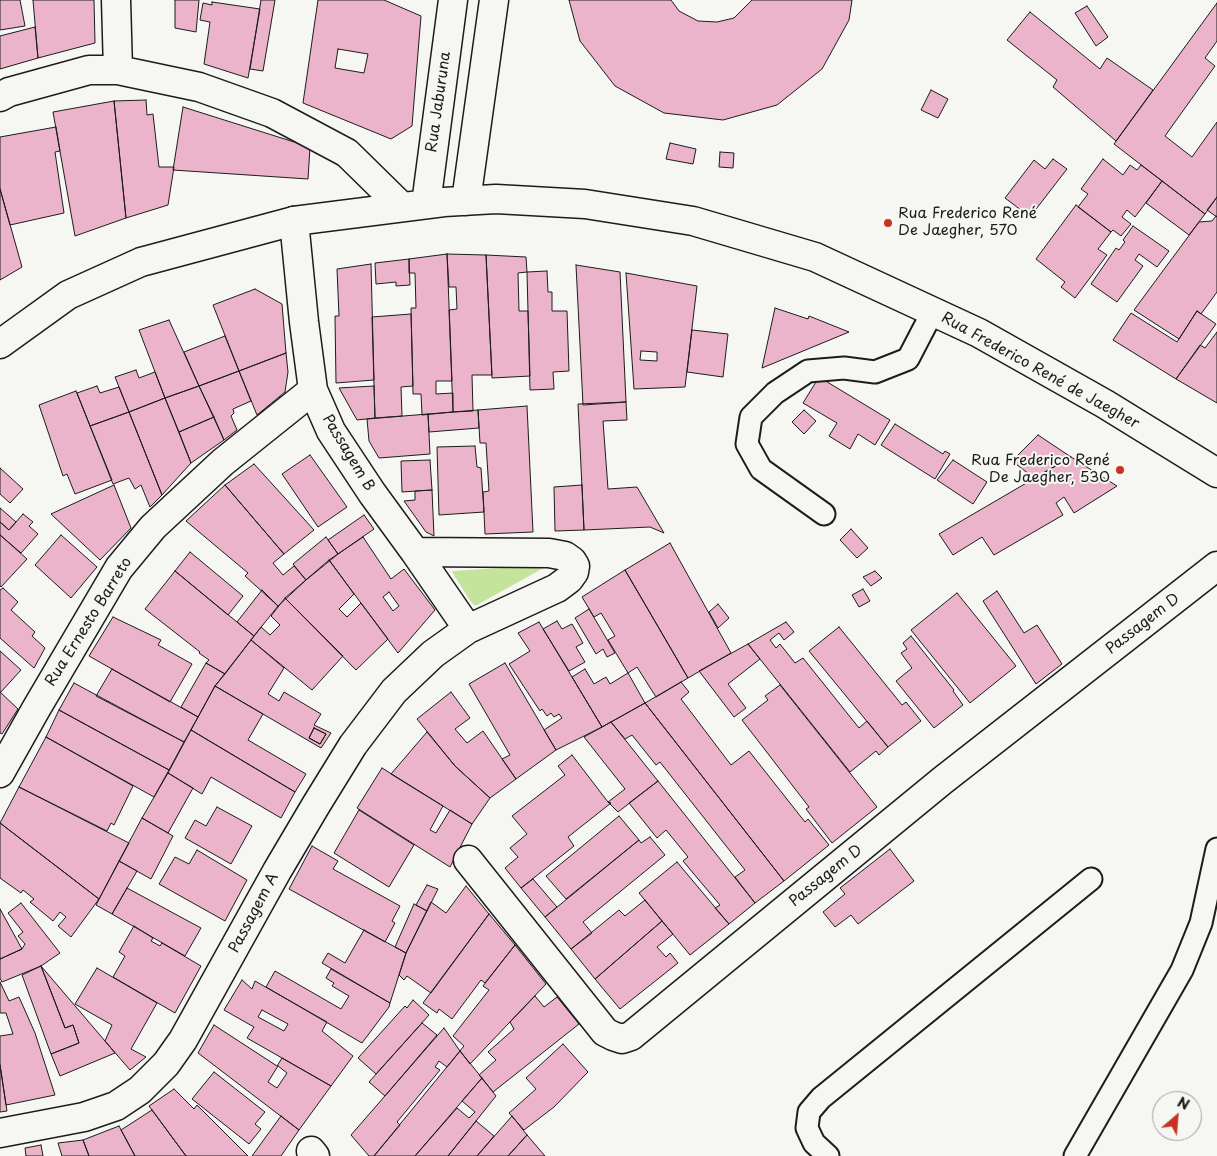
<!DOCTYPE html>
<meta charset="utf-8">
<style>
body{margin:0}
#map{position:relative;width:1217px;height:1156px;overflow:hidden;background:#f6f6f2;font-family:"Playpen Sans",sans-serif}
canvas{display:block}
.north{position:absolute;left:1152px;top:1091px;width:50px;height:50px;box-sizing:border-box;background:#f6f6f2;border:1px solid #9f9f9c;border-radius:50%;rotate:27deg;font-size:14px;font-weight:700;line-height:20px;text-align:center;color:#1c1c1c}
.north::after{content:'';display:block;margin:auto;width:18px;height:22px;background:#c8321e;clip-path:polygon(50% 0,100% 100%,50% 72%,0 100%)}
</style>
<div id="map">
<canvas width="1217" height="1156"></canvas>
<div class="north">N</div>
</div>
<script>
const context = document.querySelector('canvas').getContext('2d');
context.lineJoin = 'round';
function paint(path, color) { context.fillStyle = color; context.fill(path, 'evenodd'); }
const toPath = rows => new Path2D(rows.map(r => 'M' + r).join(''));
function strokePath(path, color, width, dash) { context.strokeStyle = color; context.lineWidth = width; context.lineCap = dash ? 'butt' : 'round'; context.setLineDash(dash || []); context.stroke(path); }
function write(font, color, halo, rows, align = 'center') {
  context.font = font + ' "Playpen Sans",sans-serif'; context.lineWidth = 4; context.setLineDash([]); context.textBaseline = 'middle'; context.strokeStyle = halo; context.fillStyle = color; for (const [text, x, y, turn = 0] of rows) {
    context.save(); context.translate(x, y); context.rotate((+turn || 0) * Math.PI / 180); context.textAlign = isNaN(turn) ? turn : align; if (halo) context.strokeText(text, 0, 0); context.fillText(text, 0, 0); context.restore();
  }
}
const green = toPath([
 [545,565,545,567,538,571,477,605,474,605,471,602,452,572,453,571]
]);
const building = toPath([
 [0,0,20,0,25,26,0,30,0,0],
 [33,0,94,0,95,43,38,58,33,0],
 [175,0,199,0,196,32,175,28,175,0],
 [261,0,275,0,263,71,250,69,261,0],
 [318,0,384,0,421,16,412,126,391,139,303,103,318,0],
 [338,49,368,54,364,73,335,68,338,49],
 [569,0,671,0,679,11,698,21,717,22,734,18,752,0,852,0,849,20,822,69,777,105,723,120,664,113,615,86,580,41,569,0],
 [212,2,260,9,248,78,204,64,210,22,200,20,203,3,212,5,212,2],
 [1217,3,1217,41,1205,58,1215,66,1165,136,1192,157,1217,122,1217,197,1205,214,1114,144,1217,3],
 [1087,6,1108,37,1096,46,1075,13,1087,6],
 [1030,12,1100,69,1107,58,1153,90,1116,141,1053,87,1057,80,1007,40,1030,12],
 [35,27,38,58,0,69,0,36,35,27],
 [931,90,948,99,938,118,921,110,931,90],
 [146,100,147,115,153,114,159,167,174,167,168,205,126,218,114,101,146,100],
 [114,101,126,218,75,236,53,112,114,101],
 [183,107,310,147,308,179,173,170,183,107],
 [56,127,60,151,55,152,64,213,10,225,0,189,0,137,56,127],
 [670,143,696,149,693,164,666,159,670,143],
 [720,152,734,153,733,168,719,167,720,152],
 [1053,159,1067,169,1030,217,1005,198,1034,160,1045,169,1053,159],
 [1103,159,1123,175,1130,165,1137,170,1141,165,1162,181,1135,217,1127,210,1122,217,1131,224,1121,236,1113,230,1111,232,1078,207,1088,194,1081,189,1103,159],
 [1162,181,1205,214,1189,235,1146,203,1162,181],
 [0,189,22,267,0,280,0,189],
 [1217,197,1217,217,1207,210,1217,197],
 [1076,205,1111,232,1098,249,1107,255,1075,298,1061,287,1065,282,1036,259,1076,205],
 [1216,216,1217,217,1217,292,1201,314,1197,311,1179,339,1134,310,1199,222,1212,221,1216,216],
 [1133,226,1169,251,1157,267,1139,254,1135,260,1143,266,1117,302,1091,284,1116,248,1119,250,1125,242,1123,240,1133,226],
 [447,254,486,255,492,375,472,375,473,411,453,412,449,310,457,309,456,287,449,287,447,254],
 [447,254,452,381,436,381,436,394,453,393,453,412,422,415,421,394,413,394,411,308,416,308,415,273,409,273,409,259,447,254],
 [486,255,526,257,527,272,518,273,519,311,528,311,530,376,492,378,486,255],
 [409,259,410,285,396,286,396,282,376,284,375,263,409,259],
 [371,264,374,380,336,383,335,316,339,316,337,269,371,264],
 [576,265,620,272,626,402,583,405,576,265],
 [547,271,548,292,552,292,552,311,567,311,569,371,553,372,554,389,530,390,527,272,547,271],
 [626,273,697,286,685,387,634,389,626,273],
 [641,351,657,352,657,361,640,360,641,351],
 [255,289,282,304,286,353,239,371,213,305,255,289],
 [775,308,808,319,809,316,849,332,762,368,775,308],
 [1197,311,1216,324,1176,379,1113,340,1131,313,1177,342,1197,311],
 [411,314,413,386,401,387,402,416,375,418,372,317,411,314],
 [169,320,199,386,165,398,139,330,169,320],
 [692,330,728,334,723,377,687,372,692,330],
 [1217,332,1217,403,1176,379,1200,345,1205,348,1217,332],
 [225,336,239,371,199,386,184,352,225,336],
 [286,353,288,372,285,392,257,415,239,371,286,353],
 [136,370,139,378,155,372,165,398,129,412,115,377,136,370],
 [239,371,251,401,233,409,234,413,231,416,237,430,224,440,199,386,239,371],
 [819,377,890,420,875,445,858,434,850,449,829,436,837,423,803,403,819,377],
 [97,386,100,393,119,387,129,412,90,426,77,393,97,386],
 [199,386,214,417,179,432,165,398,199,386],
 [374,386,375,418,357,420,339,388,374,386],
 [76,391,112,480,75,494,67,474,63,476,39,405,76,391],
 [165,398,191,463,162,495,129,412,165,398],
 [626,402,627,420,603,421,608,489,637,487,664,533,650,527,584,530,578,404,626,402],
 [527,406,533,532,485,534,483,492,489,491,486,443,480,443,478,410,527,406],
 [478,410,479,428,429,432,428,414,478,410],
 [804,410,816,421,804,434,792,422,804,410],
 [129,412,162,495,150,507,141,485,135,489,129,478,113,484,90,426,129,412],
 [428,414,430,454,379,458,369,441,367,419,428,414],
 [214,417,224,440,191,463,179,432,214,417],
 [895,424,943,454,945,451,950,454,935,479,881,445,895,424],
 [1038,435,1071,457,1034,478,1012,461,1038,435],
 [475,446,477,467,481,468,484,512,439,515,437,447,475,446],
 [310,455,347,507,318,527,282,474,310,455],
 [1071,457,1117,486,1074,513,1064,497,1056,503,1063,515,994,555,982,537,953,555,939,534,1071,457],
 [430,460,432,490,402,492,401,461,430,460],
 [953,460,987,482,973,504,937,480,953,460],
 [254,464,314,530,284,554,225,485,254,464],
 [0,468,23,489,10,503,0,494,0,468],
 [114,485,131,528,100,560,51,514,114,485],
 [225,485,284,554,273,563,283,575,294,566,306,580,278,606,245,576,248,573,186,521,225,485],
 [582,485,584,530,555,531,554,487,582,485],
 [432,490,434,536,426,532,404,501,415,500,415,491,432,490],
 [0,508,16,522,9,530,0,522,0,508],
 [23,514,33,522,29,526,38,534,21,553,0,535,0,522,9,530,23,514],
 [364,515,374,529,338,554,328,540,364,515],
 [851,529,868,548,857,558,840,540,851,529],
 [0,535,27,559,1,587,0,586,0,535],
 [61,535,97,567,71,598,35,565,61,535],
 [326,537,338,554,306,580,293,564,326,537],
 [363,537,391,579,404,569,435,610,398,653,329,560,363,537],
 [389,592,399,606,393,611,383,597,389,592],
 [670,543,731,653,688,678,625,570,670,543],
 [190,552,243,596,228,615,175,571,190,552],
 [329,560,354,594,339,609,347,617,361,603,388,639,356,670,285,598,329,560],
 [625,570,688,678,656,697,637,667,628,673,608,640,615,636,601,613,594,617,582,597,625,570],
 [175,571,254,636,225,674,206,663,209,660,199,653,200,652,145,609,175,571],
 [875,571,882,578,871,586,863,577,875,571],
 [3,588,18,602,11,610,35,632,32,636,45,648,34,668,0,638,0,590,3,588],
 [863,589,870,601,859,607,852,595,863,589],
 [262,590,278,606,254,636,237,622,262,590],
 [997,591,1024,633,1037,625,1062,664,1036,684,983,601,997,591],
 [957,593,1016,666,970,703,911,630,957,593],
 [285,598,343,656,312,690,251,640,261,627,270,635,280,625,271,616,285,598],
 [718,604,729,618,718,628,709,612,718,604],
 [589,609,615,653,607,657,603,649,596,654,575,618,589,609],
 [113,617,161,640,158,645,192,664,170,702,89,656,113,617],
 [557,621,562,629,572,624,583,643,576,647,585,662,569,671,543,629,557,621],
 [539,622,602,727,556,750,544,730,562,718,559,714,554,717,551,713,547,716,542,709,540,711,509,664,530,651,518,633,539,622],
 [786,622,794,632,784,640,779,633,770,640,776,648,780,644,795,663,803,658,859,728,867,721,888,747,879,755,876,751,850,772,748,644,786,622],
 [839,627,902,705,906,702,921,721,888,747,809,651,839,627],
 [911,636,954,690,953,691,963,705,934,728,896,681,912,668,901,653,907,649,903,643,911,636],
 [251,640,284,668,268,694,279,701,284,692,321,714,314,725,331,733,321,748,215,686,251,640],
 [314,728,326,734,320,744,309,738,314,728],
 [748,644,760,659,728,684,746,708,734,717,699,671,748,644],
 [0,651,21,670,0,693,0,651],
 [206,663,225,674,215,686,198,717,181,707,206,663],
 [505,663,556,750,516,779,502,759,510,755,469,684,505,663],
 [112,669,198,717,184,742,96,696,112,669],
 [585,669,594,684,606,677,610,684,628,673,645,703,602,727,572,677,585,669],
 [681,682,689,692,681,699,731,765,749,751,805,822,808,819,829,845,784,881,645,703,681,682],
 [74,683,184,742,169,770,59,710,74,683],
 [780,685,877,807,832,843,806,809,809,807,742,720,768,700,765,696,780,685],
 [215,686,263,714,248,740,306,774,295,792,191,730,215,686],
 [0,692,18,709,2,734,0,733,0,692],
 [451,692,470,718,455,729,467,743,483,731,516,779,490,798,455,766,417,719,451,692],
 [645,703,784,881,755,903,735,877,745,870,660,762,656,765,632,735,625,739,611,722,645,703],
 [59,710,169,770,154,797,46,737,59,710],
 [611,722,658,781,618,812,608,802,625,789,584,737,611,722],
 [314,728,326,734,320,744,309,738,314,728],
 [191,730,295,792,281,818,211,777,202,794,168,773,191,730],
 [427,732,455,766,490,798,472,824,391,774,427,732],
 [46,737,133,786,114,825,111,823,107,831,19,787,46,737],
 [572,755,608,802,611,803,568,837,574,846,521,888,505,868,518,857,510,848,527,834,512,816,565,775,558,766,572,755],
 [382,768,443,806,430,830,436,833,450,810,472,824,450,867,357,808,382,768],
 [168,773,193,788,168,833,142,818,168,773],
 [658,781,755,903,729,924,715,908,720,905,683,861,688,857,666,830,657,838,629,803,658,781],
 [19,787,129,843,99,899,0,823,19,787],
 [217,807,252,826,231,864,185,838,195,820,206,826,217,807],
 [359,810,414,845,389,887,334,853,359,810],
 [619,816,639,840,566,899,546,876,619,816],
 [142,818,173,836,151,879,119,861,142,818],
 [0,823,99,899,71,937,58,926,66,917,60,912,53,921,30,902,34,899,23,890,21,893,0,878,0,823],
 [650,837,665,855,583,922,592,933,571,949,545,917,639,840,641,843,650,837],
 [312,846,338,861,333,869,400,906,392,921,395,923,385,942,289,889,312,846],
 [890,849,914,881,858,924,851,915,835,927,823,912,845,894,840,888,890,849],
 [197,850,247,880,225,921,159,884,175,857,189,864,197,850],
 [119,861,137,871,112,914,96,905,119,861],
 [677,862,729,924,690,955,639,893,677,862],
 [533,879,557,907,545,917,521,888,533,879],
 [427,885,438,889,427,911,416,905,427,885],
 [466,886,489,914,431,993,407,976,404,980,399,975,406,953,431,902,446,913,466,886],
 [127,888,201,928,185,956,112,914,127,888],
 [645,900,662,921,595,979,571,949,619,910,625,916,645,900],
 [21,903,60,953,41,966,2,982,0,978,0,959,22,949,25,944,18,936,23,932,8,913,21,903],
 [414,904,427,911,406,953,395,947,414,904],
 [0,909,22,949,0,959,0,909],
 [489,914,515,945,485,983,481,980,452,1019,439,1009,437,1013,423,1003,489,914],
 [662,921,673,934,657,947,666,957,670,953,678,963,620,1009,595,979,662,921],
 [134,926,153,938,151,941,160,946,162,943,201,966,175,1013,113,977,125,956,119,952,134,926],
 [364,930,406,953,390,1003,322,963,328,953,345,963,364,930],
 [515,945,546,984,470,1064,460,1051,464,1046,453,1036,489,990,483,986,515,945],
 [41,966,65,1028,73,1025,79,1043,51,1054,22,975,41,966],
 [41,966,105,1041,115,1053,60,1076,51,1054,79,1043,73,1025,65,1028,41,966],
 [97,968,157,1003,131,1049,146,1057,130,1070,105,1041,112,1025,75,1004,97,968],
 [331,969,390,1003,389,1007,362,1043,266,987,275,971,341,1009,349,996,332,986,334,983,326,978,331,969],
 [242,980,252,989,255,981,327,1022,322,1031,353,1056,331,1086,247,1038,254,1027,224,1010,242,980],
 [262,1010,288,1024,284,1031,258,1017,262,1010],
 [0,982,9,1001,19,997,35,1033,55,1095,6,1105,0,1065,0,1036,13,1034,6,1013,0,1013,0,982],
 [535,996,544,1007,557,997,579,1024,493,1092,479,1075,496,1060,488,1052,514,1029,510,1022,535,996],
 [413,1000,429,1015,376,1074,358,1058,405,1006,407,1008,413,1000],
 [422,1023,437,1035,385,1096,369,1082,422,1023],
 [214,1025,277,1066,282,1058,331,1086,299,1130,198,1053,214,1025],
 [278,1066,287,1073,277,1088,268,1082,278,1066],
 [444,1028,460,1051,447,1067,439,1061,435,1067,440,1070,397,1122,400,1125,374,1156,369,1156,351,1135,444,1028],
 [563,1044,588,1072,554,1107,524,1130,509,1113,536,1089,526,1078,563,1044],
 [460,1051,482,1078,415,1156,374,1156,460,1051],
 [0,1065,7,1111,0,1112,0,1065],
 [214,1072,265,1112,255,1124,261,1129,249,1144,192,1099,214,1072],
 [482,1078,496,1096,448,1156,415,1156,457,1108,469,1118,475,1112,462,1101,482,1078],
 [174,1089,194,1109,197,1105,248,1156,186,1156,149,1106,174,1089],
 [152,1110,186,1156,135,1156,121,1130,152,1110],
 [281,1116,299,1130,281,1156,252,1156,281,1116],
 [512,1116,527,1135,508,1156,477,1156,512,1116],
 [476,1121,494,1136,477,1156,448,1156,476,1121],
 [119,1126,135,1156,89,1156,83,1140,119,1126],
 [527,1135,545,1156,508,1156,527,1135],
 [83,1140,89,1156,62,1156,58,1143,83,1140],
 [41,1145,43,1156,26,1156,25,1148,41,1145]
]);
const lane = toPath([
 [824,514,761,469,747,444,751,417,775,393,808,371,844,368,875,372,908,359,933,311],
 [828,1156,814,1143,807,1128,809,1112,821,1098,1091,879],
 [1075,1156,1182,970,1201,923,1217,849]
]);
const street = toPath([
 [116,0,118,70],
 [0,97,9,92,89,70,118,70,199,87,272,113,347,153,401,206],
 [294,221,304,322,313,390,331,431,372,493,415,552,468,629],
 [0,773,36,709,119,568,153,527,223,462,313,390],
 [468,860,605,1032,613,1036,622,1039,631,1036,943,780,1217,566],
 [0,1133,84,1117,116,1106,140,1090,166,1064,183,1040,277,871,316,805,353,745,394,691,433,654,468,629,557,588,569,579,574,572,575,566,572,561,565,556,549,553,415,552],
 [311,1151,315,1156]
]);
const secondary = toPath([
 [466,201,494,0],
 [426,204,453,0],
 [0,344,68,295,141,262,294,221,444,202,496,199,585,204,693,221,815,257,979,333,1105,404,1217,473]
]);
const markers = [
 [888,223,5,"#c8321e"],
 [1120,470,5,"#c8321e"]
];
const streetNames = [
 ["Rua Jaburuna",439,102,-82],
 ["Rua Frederico René de Jaegher",1040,371,29],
 ["Passagem B",348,453,59],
 ["Rua Ernesto Barreto",89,622,-58],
 ["Passagem D",1143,624,-38],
 ["Passagem D",826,876,-39],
 ["Passagem A",254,913,-62]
];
const poiNames = [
 ["Rua Frederico René",898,214],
 ["De Jaegher, 570",898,231],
 ["Rua Frederico René",1110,461,"right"],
 ["De Jaegher, 530",1110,478,"right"]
];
paint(green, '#c4e49c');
paint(building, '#ebb4ca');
strokePath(building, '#1c1c1c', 1);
strokePath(lane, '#1c1c1c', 25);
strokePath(street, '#1c1c1c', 31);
strokePath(secondary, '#1c1c1c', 31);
strokePath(lane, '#f6f6f2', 21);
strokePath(street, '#f6f6f2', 28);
strokePath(secondary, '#f6f6f2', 28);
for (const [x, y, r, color] of markers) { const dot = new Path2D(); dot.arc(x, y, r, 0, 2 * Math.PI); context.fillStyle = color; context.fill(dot); strokePath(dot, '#f6f6f2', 2); }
write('15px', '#1c1c1c', '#f6f6f2', streetNames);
write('15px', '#1c1c1c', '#f6f6f2', poiNames, 'left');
</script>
